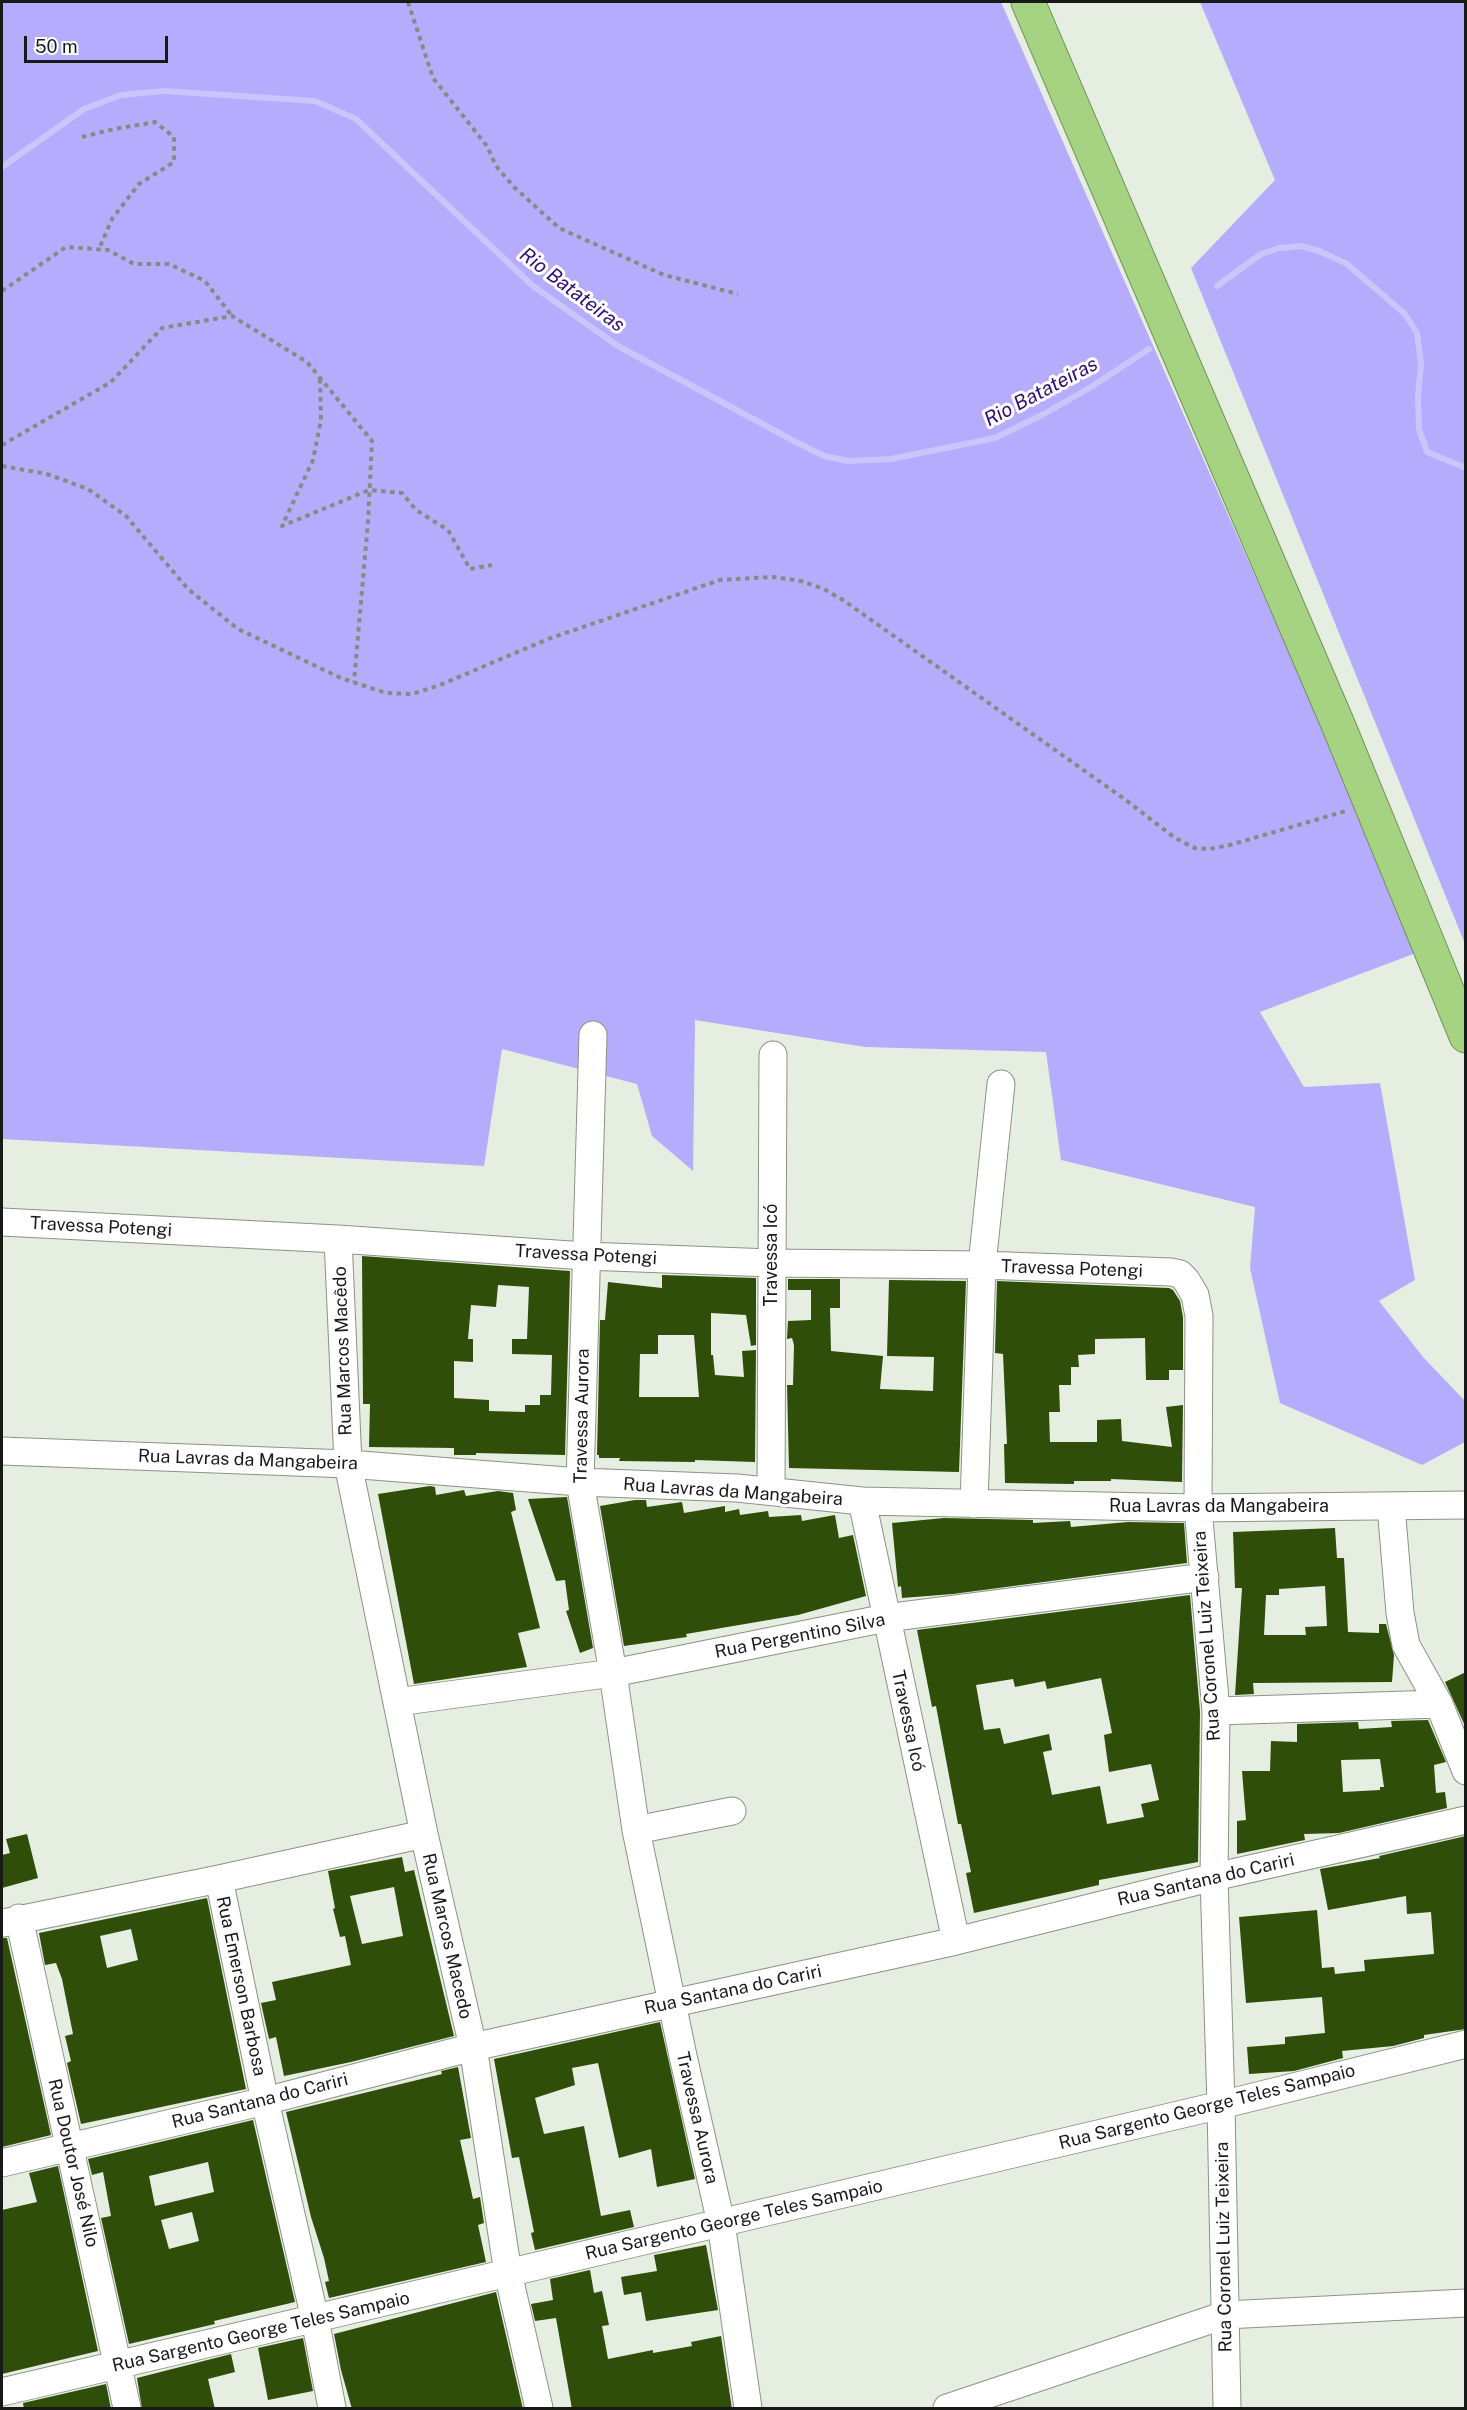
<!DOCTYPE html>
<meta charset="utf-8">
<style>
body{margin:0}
#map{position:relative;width:1467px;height:2410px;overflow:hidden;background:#e6eee1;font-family:"Public Sans",sans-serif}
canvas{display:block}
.frame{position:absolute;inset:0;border:3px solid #171a16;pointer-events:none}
.scale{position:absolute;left:24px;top:36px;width:144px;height:27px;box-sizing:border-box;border:3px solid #171a16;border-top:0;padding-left:8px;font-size:18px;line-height:21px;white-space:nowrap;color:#171a16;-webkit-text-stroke:4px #fff;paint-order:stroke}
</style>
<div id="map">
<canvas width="1467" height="2410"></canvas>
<div class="frame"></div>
<div class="scale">50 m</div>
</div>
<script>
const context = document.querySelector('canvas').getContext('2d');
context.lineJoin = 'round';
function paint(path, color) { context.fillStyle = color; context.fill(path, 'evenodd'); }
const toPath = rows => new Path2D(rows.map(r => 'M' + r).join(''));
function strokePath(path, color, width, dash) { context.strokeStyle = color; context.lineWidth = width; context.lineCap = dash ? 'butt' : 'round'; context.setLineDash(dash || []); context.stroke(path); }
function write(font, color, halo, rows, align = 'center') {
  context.font = font + ' "Public Sans",sans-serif'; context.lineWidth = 6; context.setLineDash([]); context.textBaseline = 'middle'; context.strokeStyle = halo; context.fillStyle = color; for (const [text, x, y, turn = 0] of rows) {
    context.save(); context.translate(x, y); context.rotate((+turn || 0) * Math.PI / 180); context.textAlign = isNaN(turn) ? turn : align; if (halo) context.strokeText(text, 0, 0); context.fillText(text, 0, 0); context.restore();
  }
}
const green = toPath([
 [2,2,1001,2,1421,951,1260,1012,1304,1087,1380,1083,1415,1280,1379,1301,1423,1357,1465,1401,1465,1442,1422,1465,1280,1403,1250,1268,1255,1207,1061,1160,1046,1052,865,1047,695,1020,693,1171,652,1136,637,1084,502,1049,484,1166,2,1139],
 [1200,2,1465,2,1465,944,1191,268,1275,180]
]);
const stream = toPath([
 [2,167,84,109,121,95,164,91,315,101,356,119,533,286,618,346,794,441,824,456,848,461,891,459,995,438,1042,415,1091,387,1149,349],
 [1217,286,1261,254,1279,248,1301,246,1319,251,1347,264,1405,314,1417,333,1421,364,1418,396,1419,429,1427,452,1466,468]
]);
const building = toPath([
 [362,1256,570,1271,565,1455,476,1453,476,1455,454,1455,454,1448,369,1447,370,1404,363,1404],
 [498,1285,529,1287,527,1339,512,1339,512,1354,552,1355,551,1395,540,1395,540,1405,525,1405,525,1412,489,1411,489,1400,454,1398,454,1361,473,1362,473,1339,468,1339,471,1305,496,1307],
 [662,1275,756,1278,756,1345,751,1346,746,1315,711,1313,711,1355,713,1355,715,1375,744,1377,742,1351,756,1350,755,1462,695,1460,695,1462,619,1461,620,1458,599,1458,599,1455,597,1455,600,1320,605,1320,608,1282,662,1288],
 [658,1335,694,1335,699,1397,639,1397,640,1354,658,1354],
 [788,1279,840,1279,840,1308,830,1308,831,1351,883,1356,880,1389,933,1391,934,1357,887,1356,889,1280,966,1281,959,1472,789,1468,787,1385,793,1385,794,1345,792,1338,787,1339,788,1321,811,1320,811,1290,788,1290],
 [997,1281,1169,1288,1173,1290,1180,1301,1183,1317,1183,1370,1169,1370,1169,1380,1146,1380,1145,1338,1095,1339,1095,1354,1078,1355,1079,1367,1071,1367,1071,1385,1059,1385,1060,1412,1049,1412,1050,1442,1097,1442,1097,1420,1121,1419,1122,1441,1172,1447,1166,1407,1183,1405,1182,1482,1111,1479,1111,1481,1074,1481,1074,1484,1005,1483,1004,1444,1007,1444,1003,1354,995,1353],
 [430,1486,435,1487,436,1495,464,1490,466,1496,498,1491,513,1493,516,1510,511,1512,540,1628,518,1633,527,1667,414,1684,378,1494],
 [567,1497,593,1648,580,1653,566,1611,569,1610,565,1580,556,1581,528,1499],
 [635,1500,646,1500,647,1507,682,1502,684,1513,725,1506,725,1512,739,1509,740,1515,768,1511,769,1517,801,1515,802,1521,835,1515,839,1538,853,1535,866,1596,798,1615,686,1634,687,1637,624,1646,600,1506],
 [944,1518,1033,1520,1033,1523,1070,1521,1071,1527,1128,1522,1184,1523,1187,1563,953,1594,902,1598,901,1586,898,1587,892,1523],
 [1335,1528,1337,1558,1344,1558,1348,1632,1379,1633,1379,1624,1386,1624,1394,1655,1392,1682,1253,1683,1254,1694,1235,1695,1242,1588,1235,1588,1233,1532],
 [1325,1586,1327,1626,1305,1627,1306,1635,1264,1635,1266,1595,1279,1595,1279,1589],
 [1190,1595,1200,1712,1198,1862,1099,1880,1099,1885,974,1913,966,1873,971,1872,961,1824,958,1824,936,1706,932,1707,917,1630],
 [1101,1678,1112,1733,1104,1735,1109,1772,1151,1764,1159,1800,1141,1804,1144,1817,1107,1824,1100,1786,1052,1795,1043,1752,1052,1750,1049,1734,1004,1744,1000,1728,984,1730,976,1685,1013,1679,1015,1687,1045,1681,1047,1689],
 [1466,1672,1466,1728,1445,1682],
 [1428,1720,1446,1762,1434,1765,1436,1793,1445,1792,1447,1808,1339,1833,1304,1834,1305,1840,1237,1854,1237,1821,1246,1820,1242,1771,1270,1771,1271,1741,1297,1742,1297,1724,1358,1722,1359,1729,1392,1727,1391,1721],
 [1380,1759,1384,1787,1380,1787,1380,1790,1343,1792,1341,1760],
 [27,1834,38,1878,2,1888,2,1855,10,1853,6,1839],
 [1466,1836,1466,2029,1424,2035,1424,2038,1393,2046,1342,2051,1343,2058,1294,2071,1249,2074,1247,2047,1285,2044,1285,2037,1325,2033,1322,1997,1246,2003,1239,1917,1317,1910,1322,1968,1334,1967,1335,1974,1365,1971,1364,1960,1434,1954,1431,1912,1407,1914,1406,1896,1328,1910,1320,1869,1380,1858,1379,1856],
 [402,1857,405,1872,414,1870,454,2036,351,2062,284,2076,276,2037,269,2039,261,2003,276,2000,272,1982,351,1965,345,1936,340,1937,333,1909,335,1908,328,1871],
 [394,1887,403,1936,362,1944,350,1896],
 [207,1898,246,2089,81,2124,67,2063,71,2061,65,2036,73,2034,62,1979,56,1963,45,1965,39,1933],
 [131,1929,138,1960,107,1968,100,1936],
 [2,1938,7,1938,51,2135,2,2147],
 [660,2022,695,2179,657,2187,651,2149,619,2158,598,2063,572,2068,575,2085,535,2098,544,2134,584,2126,601,2216,630,2210,634,2227,535,2250,531,2233,534,2232,519,2157,512,2158,494,2059],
 [458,2067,471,2138,460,2140,473,2199,480,2197,484,2223,478,2225,486,2262,329,2298,325,2282,329,2281,324,2258,311,2217,286,2112,442,2074,441,2071],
 [253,2120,295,2302,214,2321,215,2324,129,2344,101,2218,111,2216,103,2172,92,2175,88,2159],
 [208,2162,214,2192,155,2206,149,2176],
 [192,2212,199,2241,169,2249,161,2220],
 [58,2166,98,2351,2,2374,2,2210,37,2202,29,2173],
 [706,2245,718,2310,646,2321,641,2292,624,2295,621,2277,657,2271,654,2255],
 [590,2270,594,2293,602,2291,609,2325,602,2326,608,2359,653,2350,653,2353,692,2346,691,2342,721,2336,732,2409,572,2409,556,2318,535,2321,531,2304,553,2300,550,2279],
 [496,2292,523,2409,352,2409,341,2370,334,2334],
 [303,2338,313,2391,268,2400,258,2348],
 [231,2354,235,2372,208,2379,215,2409,142,2409,137,2378],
 [106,2384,111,2409,24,2409,23,2403]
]);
const path = toPath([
 [408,2,433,78,487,146,496,166,514,187,559,228,664,275,738,294],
 [82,137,114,129,155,122,174,137,174,162,139,184,112,219,99,249],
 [2,291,66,247,108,250,134,264,169,264,205,281,232,316],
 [320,379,321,420,313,460,282,526,369,490,402,493,416,510,448,530,470,569,492,565],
 [2,445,111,382,162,328,232,316,307,362,372,441,368,522,354,682],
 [2,466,47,474,88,489,126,516,188,589,238,629,341,678,386,693,412,694,440,685,548,639,720,580,774,577,801,581,824,589,843,600,1123,798,1175,838,1195,848,1210,849,1230,845,1346,811]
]);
const minor = toPath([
 [593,1035,580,1482,613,1673,636,1830,683,2056,721,2223,748,2408],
 [2,1222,338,1239,585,1256,771,1263,982,1265,1171,1272,1180,1274,1186,1280,1195,1295,1199,1316,1198,1508,1216,1711,1214,1877,1221,2105,1227,2408],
 [338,1239,348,1464,424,1834,473,2047,508,2273,539,2408],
 [2,1451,348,1464,580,1482,737,1488,862,1501,1198,1508,1466,1505],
 [771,1491,773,1055],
 [862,1501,956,1941],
 [974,1504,982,1265,1001,1084],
 [1391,1506,1400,1613,1406,1645,1439,1704,1466,1771],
 [397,1702,613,1673,886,1618,1205,1577],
 [1216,1711,1439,1704],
 [636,1830,732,1811],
 [219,1879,265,2101,315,2319,332,2408],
 [19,1918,127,2408],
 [3,1923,219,1879,424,1834],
 [2,2163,265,2101,473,2047,956,1941,1214,1877,1466,1820],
 [2,2392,1221,2105,1466,2044],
 [947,2408,1225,2315,1466,2303]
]);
const highway = toPath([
 [1028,2,1337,722,1466,1036]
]);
const streetNames = [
 ["Travessa Potengi",101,1227,3],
 ["Travessa Potengi",586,1255,3],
 ["Travessa Icó",771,1255,-90],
 ["Travessa Potengi",1072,1269,2],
 ["Rua Marcos Macêdo",343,1351,-92],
 ["Travessa Aurora",582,1416,-89],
 ["Rua Lavras da Mangabeira",248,1460,2],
 ["Rua Lavras da Mangabeira",733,1492,4],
 ["Rua Lavras da Mangabeira",1219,1506],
 ["Rua Pergentino Silva",800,1636,-11],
 ["Rua Coronel Luiz Teixeira",1207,1636,-94],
 ["Travessa Icó",908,1721,78],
 ["Rua Santana do Cariri",1206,1880,-13],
 ["Rua Marcos Macedo",447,1936,77],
 ["Rua Emerson Barbosa",241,1986,78],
 ["Rua Santana do Cariri",733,1990,-12],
 ["Rua Santana do Cariri",260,2101,-14],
 ["Rua Sargento George Teles Sampaio",1207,2107,-14],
 ["Travessa Aurora",697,2118,77],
 ["Rua Doutor José Nilo",73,2163,77],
 ["Rua Sargento George Teles Sampaio",734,2220,-13],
 ["Rua Coronel Luiz Teixeira",1224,2247,-91],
 ["Rua Sargento George Teles Sampaio",261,2332,-13]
];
const waterNames = [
 ["Rio Batateiras",572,290,37],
 ["Rio Batateiras",1041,392,-28]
];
paint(green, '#b5acfe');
strokePath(stream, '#cac6fc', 6);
paint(building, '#2e4e0a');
strokePath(minor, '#8b9387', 29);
strokePath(highway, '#74925c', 35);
strokePath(path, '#858b82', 4, [4.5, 4.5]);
strokePath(minor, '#fff', 27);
strokePath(highway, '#a6d382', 33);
write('18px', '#171a16', '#fff', streetNames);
write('italic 20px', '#310e75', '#fff', waterNames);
</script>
